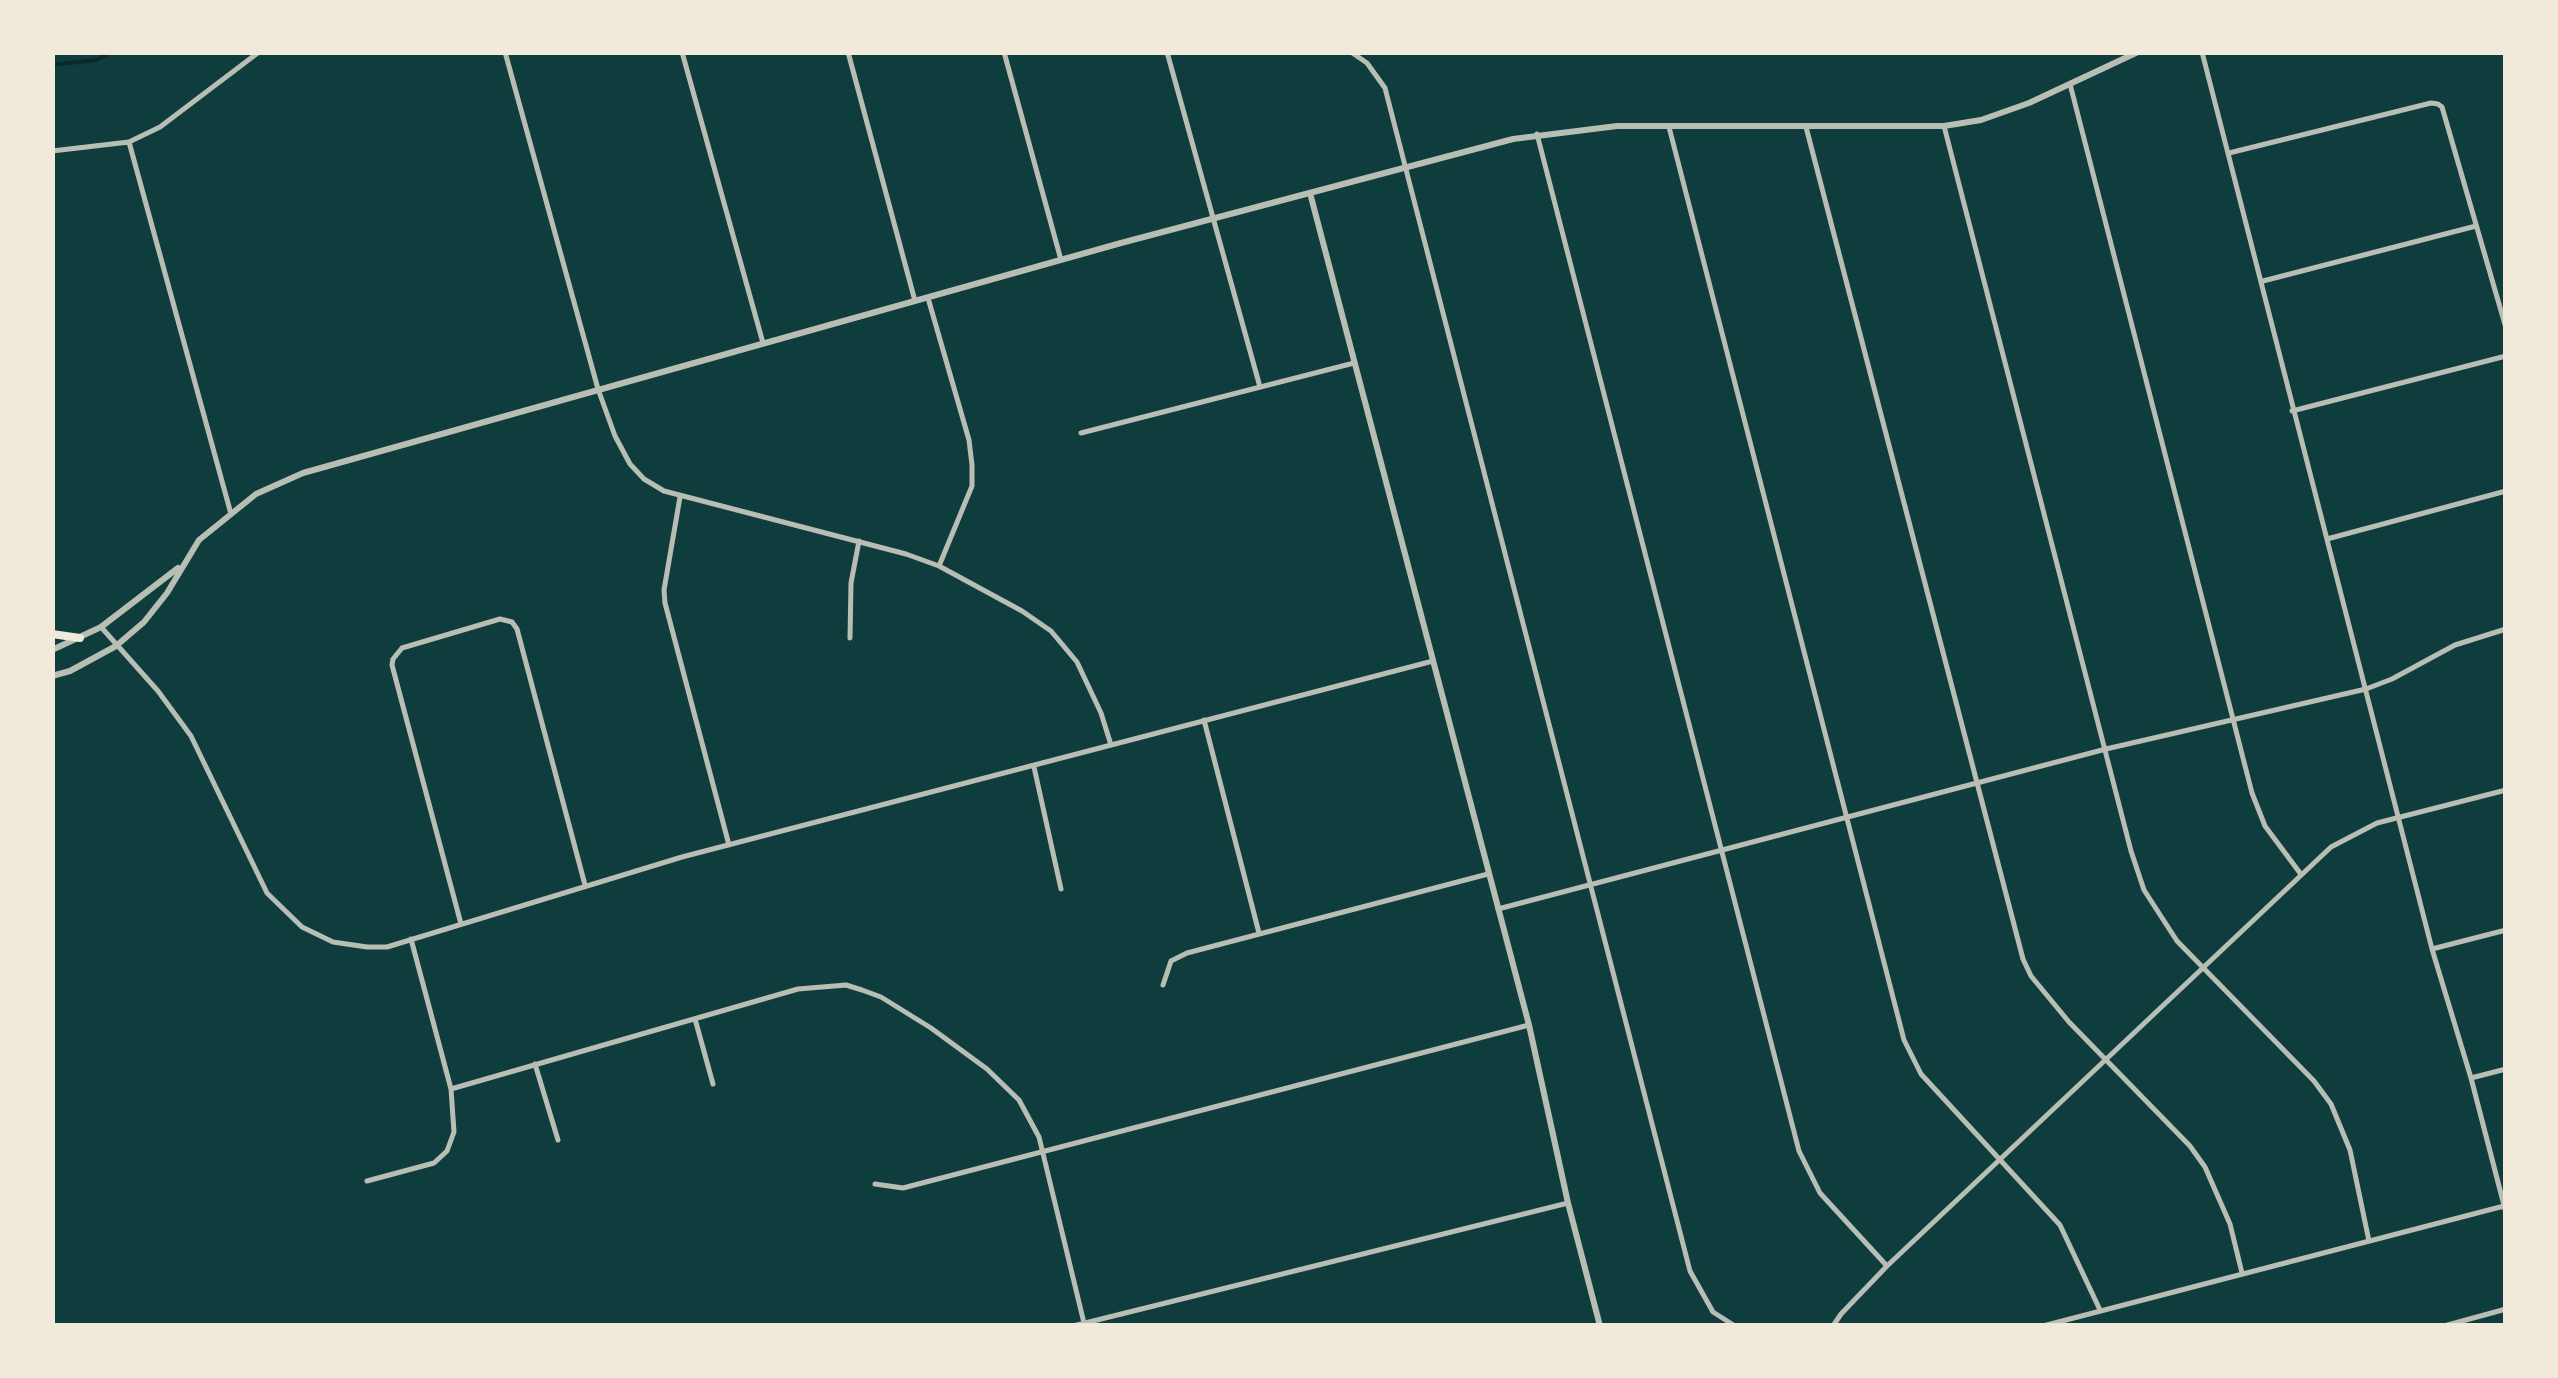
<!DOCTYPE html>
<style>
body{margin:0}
#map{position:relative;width:2558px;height:1378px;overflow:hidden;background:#0f3d3e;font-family:Literata,serif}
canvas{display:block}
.frame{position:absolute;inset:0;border:55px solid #f1e9da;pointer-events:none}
</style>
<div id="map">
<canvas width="2558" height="1378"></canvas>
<div class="frame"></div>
</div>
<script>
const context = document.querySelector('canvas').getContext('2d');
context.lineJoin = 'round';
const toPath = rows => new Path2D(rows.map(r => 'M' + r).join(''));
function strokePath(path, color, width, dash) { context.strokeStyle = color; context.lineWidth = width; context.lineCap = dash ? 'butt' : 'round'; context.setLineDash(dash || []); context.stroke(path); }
const stream = toPath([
 [52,65,96,60,111,52]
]);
const minor = toPath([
 [505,52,598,389,615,436,630,464,644,479,664,491,906,554,939,566,1022,611,1051,631,1077,662,1101,713,1111,745],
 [682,52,763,343],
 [848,52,915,301],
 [1004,52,1061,260],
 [1167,52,1260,387],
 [1351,52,1367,63,1385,88,1690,1271,1713,1312,1735,1326],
 [2202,52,2432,949,2471,1078,2506,1213],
 [2070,84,2252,793,2265,826,2300,873],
 [1944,126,2131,851,2144,890,2177,941,2314,1081,2331,1104,2350,1150,2369,1241],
 [1669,127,1904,1040,1921,1074,2060,1225,2100,1310],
 [1806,127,2023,959,2031,976,2069,1022,2190,1146,2205,1167,2230,1224,2242,1273],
 [1537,134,1799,1151,1820,1193,1887,1266],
 [129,142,231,514],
 [52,151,129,142,160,127,259,52],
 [2229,153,2431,103,2438,104,2442,107,2506,328],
 [2263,281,2476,226],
 [928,298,969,440,972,465,972,486,939,566],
 [2292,411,2506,356],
 [1081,433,1354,363],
 [680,497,664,590,665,603,729,845],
 [2327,539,2506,491],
 [101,627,158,691,191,736,267,893,302,927,333,942,367,947,387,947,682,857,1433,661],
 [850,638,851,583,859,541],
 [1204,720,1259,933],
 [1034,767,1061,889],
 [1498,909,2106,749,2366,689,2392,679,2455,645,2506,629],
 [461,924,392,665,393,659,402,648,500,619,512,622,517,629,585,885],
 [2432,949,2506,930],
 [1163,985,1171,961,1187,953,1488,874],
 [695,1019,713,1084],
 [535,1064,558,1140],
 [2471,1078,2506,1069],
 [451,1089,798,989,846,985,862,990,881,997,931,1028,987,1069,1019,1100,1039,1137,1084,1323],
 [367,1181,434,1163,447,1151,454,1132,451,1089,411,939],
 [875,1184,903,1188,1529,1025],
 [1073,1326,1568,1203],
 [1833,1326,1841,1314,1887,1266,2331,847,2377,823,2506,790],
 [2043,1326,2504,1206],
 [2444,1326,2506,1309]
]);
const tertiary = toPath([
 [1310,193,1529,1025,1568,1203,1600,1326],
 [52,650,101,627,178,568],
 [52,676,70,671,116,646,144,622,167,593,199,540,256,494,303,473,1121,243,1513,139,1617,126,1944,126,1981,120,2029,103,2138,52]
]);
const secondary = toPath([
 [52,634,80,638]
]);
strokePath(stream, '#0a2a2b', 4);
strokePath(minor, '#b8beb3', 5);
strokePath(tertiary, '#b8beb3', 6);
strokePath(secondary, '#f1e9da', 8);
</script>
